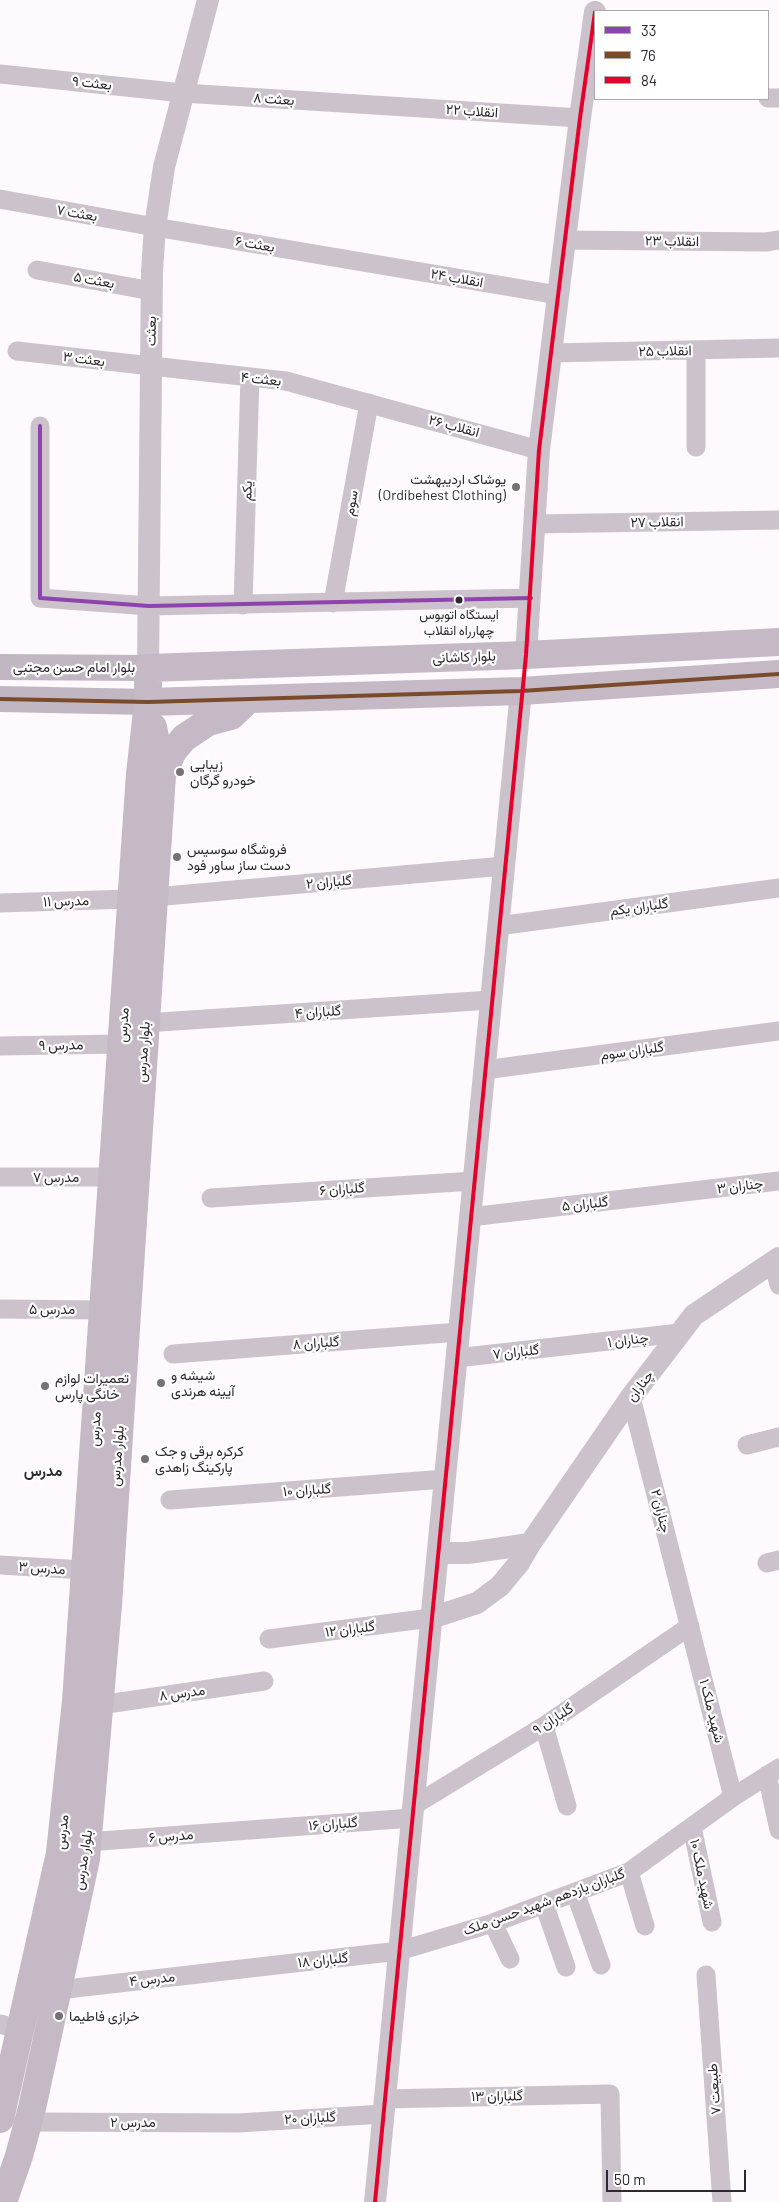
<!DOCTYPE html>
<meta charset="utf-8">
<style>
body{margin:0}
#map{position:relative;width:779px;height:2202px;overflow:hidden;background:#fdf9fd;font-family:Barlow,sans-serif}
canvas{display:block}
.legend{position:absolute;left:594px;top:10px;width:175px;height:90px;box-sizing:border-box;background:#fff;border:1px solid #aba9ab;margin:0;padding:6px 9px;list-style:none;font-size:15px;color:#2d282d}
.legend li{display:flex;align-items:center;gap:10px;height:25px}
.legend b{width:25px;border:1px solid #aba9ab}
.scale{position:absolute;left:606px;top:2170px;width:140px;height:22px;box-sizing:border-box;border:2px solid #2d282d;border-top:0;padding-left:6px;font-size:15px;line-height:18px;white-space:nowrap;color:#2d282d;-webkit-text-stroke:4px #fff;paint-order:stroke}
</style>
<div id="map">
<canvas width="779" height="2202"></canvas>
<ul class="legend">
<li><b style="height:6px;background:#8e44ad"></b>33</li>
<li><b style="height:6px;background:#7a4b2a"></b>76</li>
<li><b style="height:6px;background:#e4002b"></b>84</li>
</ul>
<div class="scale">50 m</div>
</div>
<script>
const context = document.querySelector('canvas').getContext('2d');
context.lineJoin = 'round';
const toPath = rows => new Path2D(rows.map(r => 'M' + r).join(''));
function strokePath(path, color, width, dash) { context.strokeStyle = color; context.lineWidth = width; context.lineCap = dash ? 'butt' : 'round'; context.setLineDash(dash || []); context.stroke(path); }
function write(font, color, halo, rows, align = 'center') {
  context.font = font + ' Barlow,Vazirmatn,sans-serif'; context.lineWidth = 4.5; context.setLineDash([]); context.textBaseline = 'middle'; context.strokeStyle = halo; context.fillStyle = color; for (const [text, x, y, turn = 0] of rows) {
    context.save(); context.translate(x, y); context.rotate((+turn || 0) * Math.PI / 180); context.textAlign = isNaN(turn) ? turn : align; if (halo) context.strokeText(text, 0, 0); context.fillText(text, 0, 0); context.restore();
  }
}
const minor = toPath([
 [0,74,183,93,580,118],
 [768,98,779,98],
 [0,199,155,227,558,295],
 [565,240,766,242,779,240],
 [37,270,152,291],
 [17,351,286,381,539,450],
 [550,353,779,348],
 [40,426,40,598,149,606,531,598],
 [696,447,696,350],
 [534,524,779,520],
 [333,603,369,403],
 [243,605,250,377],
 [154,897,504,866],
 [0,903,131,899],
 [498,926,779,888],
 [145,1023,491,1000],
 [0,1046,121,1044],
 [484,1070,779,1031],
 [0,1177,112,1177],
 [211,1198,474,1181],
 [470,1217,779,1181],
 [773,1261,779,1285],
 [0,1309,103,1310],
 [173,1354,459,1332],
 [456,1358,680,1333],
 [631,1397,733,1797],
 [747,1445,779,1437],
 [170,1500,445,1479],
 [767,1563,779,1560],
 [0,1565,85,1570],
 [269,1639,431,1618],
 [100,1705,264,1681],
 [544,1726,567,1806],
 [767,1775,779,1830],
 [413,1806,544,1726,690,1626],
 [692,1827,712,1922],
 [87,1842,412,1818],
 [629,1872,645,1926],
 [575,1892,601,1965],
 [544,1904,566,1967],
 [493,1923,510,1959],
 [706,1975,722,2202],
 [58,1990,399,1951,493,1923,629,1872,733,1797,779,1768],
 [0,2024,21,2030],
 [384,2099,610,2094,612,2202],
 [28,2122,238,2123,383,2114]
]);
const tertiary = toPath([
 [526,655,539,450,580,118,595,12],
 [148,668,152,271,155,227,164,167,208,0],
 [438,1553,468,1553,530,1544],
 [431,1618,477,1603,500,1586,519,1563,530,1544,631,1397,694,1315,779,1258],
 [375,2202,521,691]
]);
const secondary = toPath([
 [0,667,148,668],
 [0,699,148,702]
]);
const primary = toPath([
 [148,702,521,691,779,674],
 [162,775,173,751,184,738,208,722,231,716,249,699],
 [0,2119,60,1853,76,1701,140,774,148,702,148,668,526,655,779,642],
 [3,2202,19,2156,32,2108,86,1859,108,1605,162,775,153,727]
]);
const bus1 = toPath([
 [40,426,40,598,149,606,531,598]
]);
const bus2 = toPath([
 [0,699,148,702,521,691,779,674]
]);
const bus3 = toPath([
 [375,2202,526,655,539,450,580,118,595,12]
]);
const markers = [
 [516,487,5,"#767176"],
 [459,600,4.5,"#2d282d"],
 [180,772,5,"#767176"],
 [177,857,5,"#767176"],
 [161,1383,5,"#767176"],
 [45,1386,5,"#767176"],
 [145,1459,5,"#767176"],
 [59,2016,5,"#767176"]
];
const busNames = [
 ["ایستگاه اتوبوس",459,615],
 ["چهارراه انقلاب",459,631]
];
const streetNames = [
 ["بعثت ۹",92,83,6],
 ["۸ بعثت",274,99,4],
 ["انقلاب ۲۲",472,111,4],
 ["۷ بعثت",77,213,10],
 ["انقلاب ۲۳",672,241,1],
 ["۶ بعثت",255,244,10],
 ["انقلاب ۲۴",457,278,10],
 ["۵ بعثت",94,280,10],
 ["بعثت",151,331,-89],
 ["انقلاب ۲۵",665,351,-1],
 ["۳ بعثت",84,359,7],
 ["۴ بعثت",261,379,6],
 ["انقلاب ۲۶",454,426,15],
 ["یکم",247,491,-88],
 ["سوم",351,503,-80],
 ["انقلاب ۲۷",657,522,-1],
 ["بلوار کاشانی",464,657,-2],
 ["بلوار امام حسن مجتبی",74,667],
 ["گلباران ۲",329,882,-5],
 ["مدرس ۱۱",66,901,-2],
 ["گلباران یکم",639,907,-8],
 ["گلباران ۴",318,1012,-4],
 ["مدرس",123,1025,-86],
 ["مدرس ۹",61,1045,-1],
 ["گلباران سوم",632,1051,-8],
 ["بلوار مدرس",143,1052,-86],
 ["مدرس ۷",56,1177],
 ["چناران ۳",740,1186,-7],
 ["گلباران ۶",342,1189,-4],
 ["گلباران ۵",585,1204,-6],
 ["مدرس ۵",52,1309],
 ["چناران ۱",628,1340,-7],
 ["گلباران ۸",316,1343,-4],
 ["۷ گلباران",516,1352,-6],
 ["چناران",640,1386,-53],
 ["مدرس",95,1429,-86],
 ["بلوار مدرس",117,1456,-86],
 ["گلباران ۱۰",307,1490,-4],
 ["۲ چناران",661,1511,76],
 ["مدرس ۳",42,1568,4],
 ["گلباران ۱۲",350,1629,-7],
 ["مدرس ۸",182,1693,-8],
 ["۱ شهید ملک",712,1711,76],
 ["۹ گلباران",553,1719,-33],
 ["گلباران ۱۶",333,1824,-4],
 ["مدرس",62,1832,-84],
 ["مدرس ۶",171,1836,-4],
 ["بلوار مدرس",83,1860,-81],
 ["۱۰ شهید ملک",702,1874,78],
 ["گلباران یازدهم شهید حسن ملک",544,1902,-20],
 ["گلباران ۱۸",323,1960,-6],
 ["مدرس ۴",152,1979,-6],
 ["طبیعت ۷",714,2089,-94],
 ["۱۳ گلباران",497,2096,-1],
 ["گلباران ۲۰",310,2118,-3],
 ["مدرس ۲",133,2122]
];
const poiNames = [
 ["پوشاک اردیبهشت",506,479,"right"],
 ["(Ordibehest Clothing)",506,495,"right"],
 ["زیبایی",190,764],
 ["خودرو گرگان",190,780],
 ["فروشگاه سوسیس",187,849],
 ["دست ساز ساور فود",187,865],
 ["شیشه و",171,1375],
 ["آیینه هرندی",171,1391],
 ["تعمیرات لوازم",55,1378],
 ["خانگی پارس",55,1394],
 ["کرکره برقی و جک",155,1451],
 ["پارکینگ زاهدی",155,1467],
 ["خرازی فاطیما",69,2016]
];
const neighbourhoodNames = [
 ["مدرس",43,1471]
];
strokePath(minor, '#cbc2cb', 19);
strokePath(tertiary, '#cbc2cb', 22);
strokePath(secondary, '#c1b7c2', 26);
strokePath(primary, '#c4b9c5', 28);
strokePath(bus1, '#8e44ad', 4);
strokePath(bus2, '#7a4b2a', 4);
strokePath(bus3, '#e4002b', 4);
for (const [x, y, r, color] of markers) { const dot = new Path2D(); dot.arc(x, y, r, 0, 2 * Math.PI); context.fillStyle = color; context.fill(dot); strokePath(dot, '#fff', 2); }
write('13px', '#2d282d', '#fff', busNames);
write('14px', '#2d282d', '#fff', streetNames);
write('14px', '#2d282d', '#fff', poiNames, 'left');
write('bold 15px', '#2d282d', '#fff', neighbourhoodNames);
</script>
